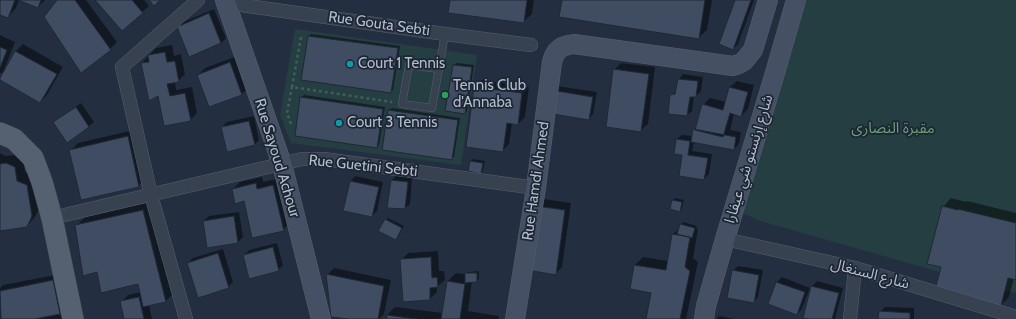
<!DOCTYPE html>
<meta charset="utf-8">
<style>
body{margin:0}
canvas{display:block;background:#232f41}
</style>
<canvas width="1016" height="319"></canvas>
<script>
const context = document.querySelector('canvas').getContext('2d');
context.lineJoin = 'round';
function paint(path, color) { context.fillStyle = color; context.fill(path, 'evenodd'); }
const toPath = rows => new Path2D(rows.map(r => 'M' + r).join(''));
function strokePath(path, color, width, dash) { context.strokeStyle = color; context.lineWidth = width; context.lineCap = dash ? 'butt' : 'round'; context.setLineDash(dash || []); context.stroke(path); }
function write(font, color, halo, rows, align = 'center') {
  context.font = font + ' Cabin,"Noto Sans Arabic",sans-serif'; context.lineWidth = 3.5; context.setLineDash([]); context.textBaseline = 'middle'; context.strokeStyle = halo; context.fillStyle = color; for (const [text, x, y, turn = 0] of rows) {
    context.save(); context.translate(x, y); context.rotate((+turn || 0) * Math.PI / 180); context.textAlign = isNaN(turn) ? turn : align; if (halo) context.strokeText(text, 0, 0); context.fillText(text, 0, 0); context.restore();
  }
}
const green = toPath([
 [803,0,1016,0,1016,292,1014,293,757,220,740,211],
 [295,29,477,55,461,165,291,143,280,115]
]);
const shadow = toPath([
 [0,0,19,0,16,8,8,17,0,14],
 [21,0,45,0,38,7],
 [58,0,86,0,117,42,110,49],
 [97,0,144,0,149,6,142,12],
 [451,0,534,0,532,14,523,22],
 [563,0,712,0,707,30,698,38],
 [736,0,754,0,738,44,733,49],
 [214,9,226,38,221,43,190,56,178,27,183,22],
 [311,34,400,46,393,90,391,92,302,79,309,36],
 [0,35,15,42,3,72,0,74],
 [23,44,63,67,47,95,40,102,0,79,16,51],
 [172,45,174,56,181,54,185,74,178,81,175,82,176,90,192,87,197,113,190,120,159,95,142,63,156,48],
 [237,56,249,87,242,94,210,106,198,75,205,68],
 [457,63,474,65,467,111,465,113,446,110,454,65],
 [621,63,655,67,648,124,641,130,614,70],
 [683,74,703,77,701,91,696,96,694,96,692,111,687,115,671,96,677,90,679,79],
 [482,80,529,87,525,117,518,124,512,123,509,144,502,151,475,87],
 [737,81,754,85,748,109,741,116,734,114,730,130,741,132,739,144,734,149,694,142,692,151,712,154,709,174,704,179,683,154,677,139,682,135,693,136,694,130,697,127,703,105,710,98,726,102,730,87],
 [557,86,597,92,593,114,589,119,548,112],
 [304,95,385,107,379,145,377,147,301,98],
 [81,103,94,122,89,126,68,141,55,122,60,118],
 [392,108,460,118,454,157,451,159,389,110],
 [254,116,259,140,254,145,222,127,227,122],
 [134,130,145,179,138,186,71,150,78,143],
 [0,153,6,156,15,155,23,158,25,172,35,177,40,207,35,217,27,226,0,230],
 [473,159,485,161,483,171,481,173,470,171,471,161],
 [355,176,383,182,377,211,372,216,351,181],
 [396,176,412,177,410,204,405,208,391,181],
 [262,177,263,182,280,178,290,223,283,230,245,200,233,189,240,182],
 [675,198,684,200,682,208,679,211,671,208,673,200],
 [951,198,966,202,967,201,1016,213,1016,279,1014,278,1009,297,1001,305,942,267,943,207],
 [544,199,571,203,562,267,555,274,528,270],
 [151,202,174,293,166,301,149,305,152,319,125,319,121,302,128,295,141,292,139,283,97,271,76,226,85,217],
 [239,212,243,237,238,242,204,221,209,216],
 [388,218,404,226,398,237,396,239,385,220],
 [683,222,697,226,696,228,698,229,693,258,698,262,686,319,647,319,652,292,635,265,643,257,668,261,673,234,680,228,681,225],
 [277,243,283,265,278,270,244,255,249,250],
 [223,249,233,282,228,287,188,263,193,258],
 [438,251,439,271,444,271,445,280,438,286,437,287,437,292,430,299,401,260,408,253],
 [738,266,763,270,758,297,753,302,733,271],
 [334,268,391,280,384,314,379,319,357,319,327,275],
 [479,271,479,279,477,281,472,281,468,311,499,316,499,319,388,319,387,315,395,307,443,313,448,281,456,273,465,274,468,272],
 [60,274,66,306,58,315,68,313,69,319,0,319,0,288,3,285],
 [782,277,810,288,802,309,797,314,769,303,777,282],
 [817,281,843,288,835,319,812,319,804,317,812,286],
 [885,307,914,308,914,319,879,319,880,312],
 [719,316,735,319,716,319]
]);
const building = toPath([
 [0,0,15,0,8,18,0,15,0,0],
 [18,0,41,0,38,8,18,0],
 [57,0,75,0,111,50,81,73,44,17,57,0],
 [95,0,132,0,143,13,122,31,95,0],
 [149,0,160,0,154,6,149,0],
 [450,0,527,0,524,23,448,13,450,0],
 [562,0,705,0,699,39,559,17,562,0],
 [735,0,751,0,733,50,719,44,735,0],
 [209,13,221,43,189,57,177,27,209,13],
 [308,36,398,48,391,93,301,80,308,36],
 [0,47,7,50,0,68,0,47],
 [15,51,57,74,40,103,0,80,0,78,15,51],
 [165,52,167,62,175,61,179,82,167,84,170,96,185,93,191,121,164,126,158,96,149,101,141,63,149,62,148,55,165,52],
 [230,62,242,95,209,107,197,75,230,62],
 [453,65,472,67,465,114,445,111,453,65],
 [613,69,649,74,641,132,606,127,613,69],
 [678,79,698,81,696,97,690,97,687,116,668,114,670,95,675,94,678,79],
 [474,87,522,93,518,125,507,123,503,152,466,147,474,87],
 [729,87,748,92,741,117,730,113,723,137,695,130,702,104,723,110,729,87],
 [551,90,593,97,589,120,547,113,551,90],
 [300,97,383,109,377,148,295,136,300,97],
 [76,107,89,127,67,143,53,122,76,107],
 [388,110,458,120,452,160,382,150,388,110],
 [249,121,255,145,227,152,221,127,249,121],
 [693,129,736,137,734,150,691,142,693,129],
 [128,136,139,187,81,200,69,150,128,136],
 [676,139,690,141,688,155,708,158,704,180,679,176,682,155,674,154,676,139],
 [470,161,483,163,481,174,468,171,470,161],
 [6,163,15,167,17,181,27,185,32,216,27,227,0,231,0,164,6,163],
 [391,180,408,182,405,209,387,208,391,180],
 [350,181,379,187,372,217,343,211,350,181],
 [256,183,257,189,273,185,284,231,252,238,244,201,235,204,232,189,256,183],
 [672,200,682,202,680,212,670,209,672,200],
 [536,206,565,210,556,275,527,270,536,206],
 [942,206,958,210,958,209,1016,223,1016,280,1008,278,1001,306,935,290,941,267,927,264,942,206],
 [143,210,166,302,143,307,138,284,101,293,97,272,83,276,75,225,143,210],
 [234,216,238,243,207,248,203,221,234,216],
 [385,219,402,228,396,240,378,231,385,219],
 [680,224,695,228,692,238,677,234,680,224],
 [672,234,690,237,685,267,690,271,680,319,646,319,651,293,630,289,634,265,666,270,672,234],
 [273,247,279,271,249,279,243,255,273,247],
 [218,253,229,288,198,298,187,263,218,253],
 [431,257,432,278,437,277,438,287,430,288,430,300,403,302,400,259,431,257],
 [732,270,759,275,754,303,727,298,732,270],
 [465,273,477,273,477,282,465,283,465,273],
 [326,274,384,286,378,319,349,319,331,317,326,274],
 [53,280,60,314,35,319,1,319,0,291,53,280],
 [447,281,465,284,460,319,441,319,447,281],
 [776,282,805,292,797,315,768,304,776,282],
 [811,286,839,293,832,319,808,319,803,318,811,286],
 [139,297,144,319,124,319,120,301,139,297],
 [879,311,910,313,910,319,878,319,879,311],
 [386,315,417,319,387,319,386,315]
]);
const path = toPath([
 [301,37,292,87,392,102],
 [291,124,287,113,292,87]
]);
const service = toPath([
 [439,69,409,65,402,104,432,108,445,34]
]);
const minor = toPath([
 [227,3,445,34,531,45],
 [52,218,302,159,324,159,536,188],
 [725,239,855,268,1013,316],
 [186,319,151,195,122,67,198,0],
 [850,319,855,268]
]);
const secondary = toPath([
 [225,0,282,164,321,319],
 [515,319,536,188,552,62,554,56,557,51,562,47,568,45,574,44,733,66,739,64,744,61,753,50,768,0],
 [704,319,706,306,725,239,775,73,796,0]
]);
const primary = toPath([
 [0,133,14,139,33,158,42,182,52,218,73,319]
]);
const markers = [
 [350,64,4,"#0f9aa8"],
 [445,95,4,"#2e9e5b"],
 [339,123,4,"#0f9aa8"]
];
const streetNames = [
 ["Rue Gouta Sebti",379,24,8],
 ["Rue Sayoud Achour",277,158,73],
 ["شارع إرنستو شي عيفارا",749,159,-73],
 ["Rue Guetini Sebti",363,166,6],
 ["Rue Hamdi Ahmed",536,181,-82],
 ["شارع السنغال",870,274,15]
];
const poiNames = [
 ["Court 1 Tennis",358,64],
 ["Tennis Club",453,86],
 ["d'Annaba",453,103],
 ["Court 3 Tennis",347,123]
];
const parkNames = [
 ["مقبرة النصارى",893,129]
];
paint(green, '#253e42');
paint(shadow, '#0007');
paint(building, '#3f4c61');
strokePath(building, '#1e2837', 1);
strokePath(service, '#555f6e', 8);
strokePath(minor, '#555f6e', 14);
strokePath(secondary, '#555f6e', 20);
strokePath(primary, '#414a59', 22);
strokePath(path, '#435b5e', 2.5, [3, 3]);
strokePath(service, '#374150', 7);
strokePath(minor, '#374150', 13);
strokePath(secondary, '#455064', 19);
strokePath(primary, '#556070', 21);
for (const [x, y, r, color] of markers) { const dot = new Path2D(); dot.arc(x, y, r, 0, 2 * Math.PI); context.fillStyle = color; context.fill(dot); strokePath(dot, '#1c2635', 1.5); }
write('15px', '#b4bccb', '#1c2635', streetNames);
write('15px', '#b4bccb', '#1c2635', poiNames, 'left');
write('15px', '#699e77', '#1c2635', parkNames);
</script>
